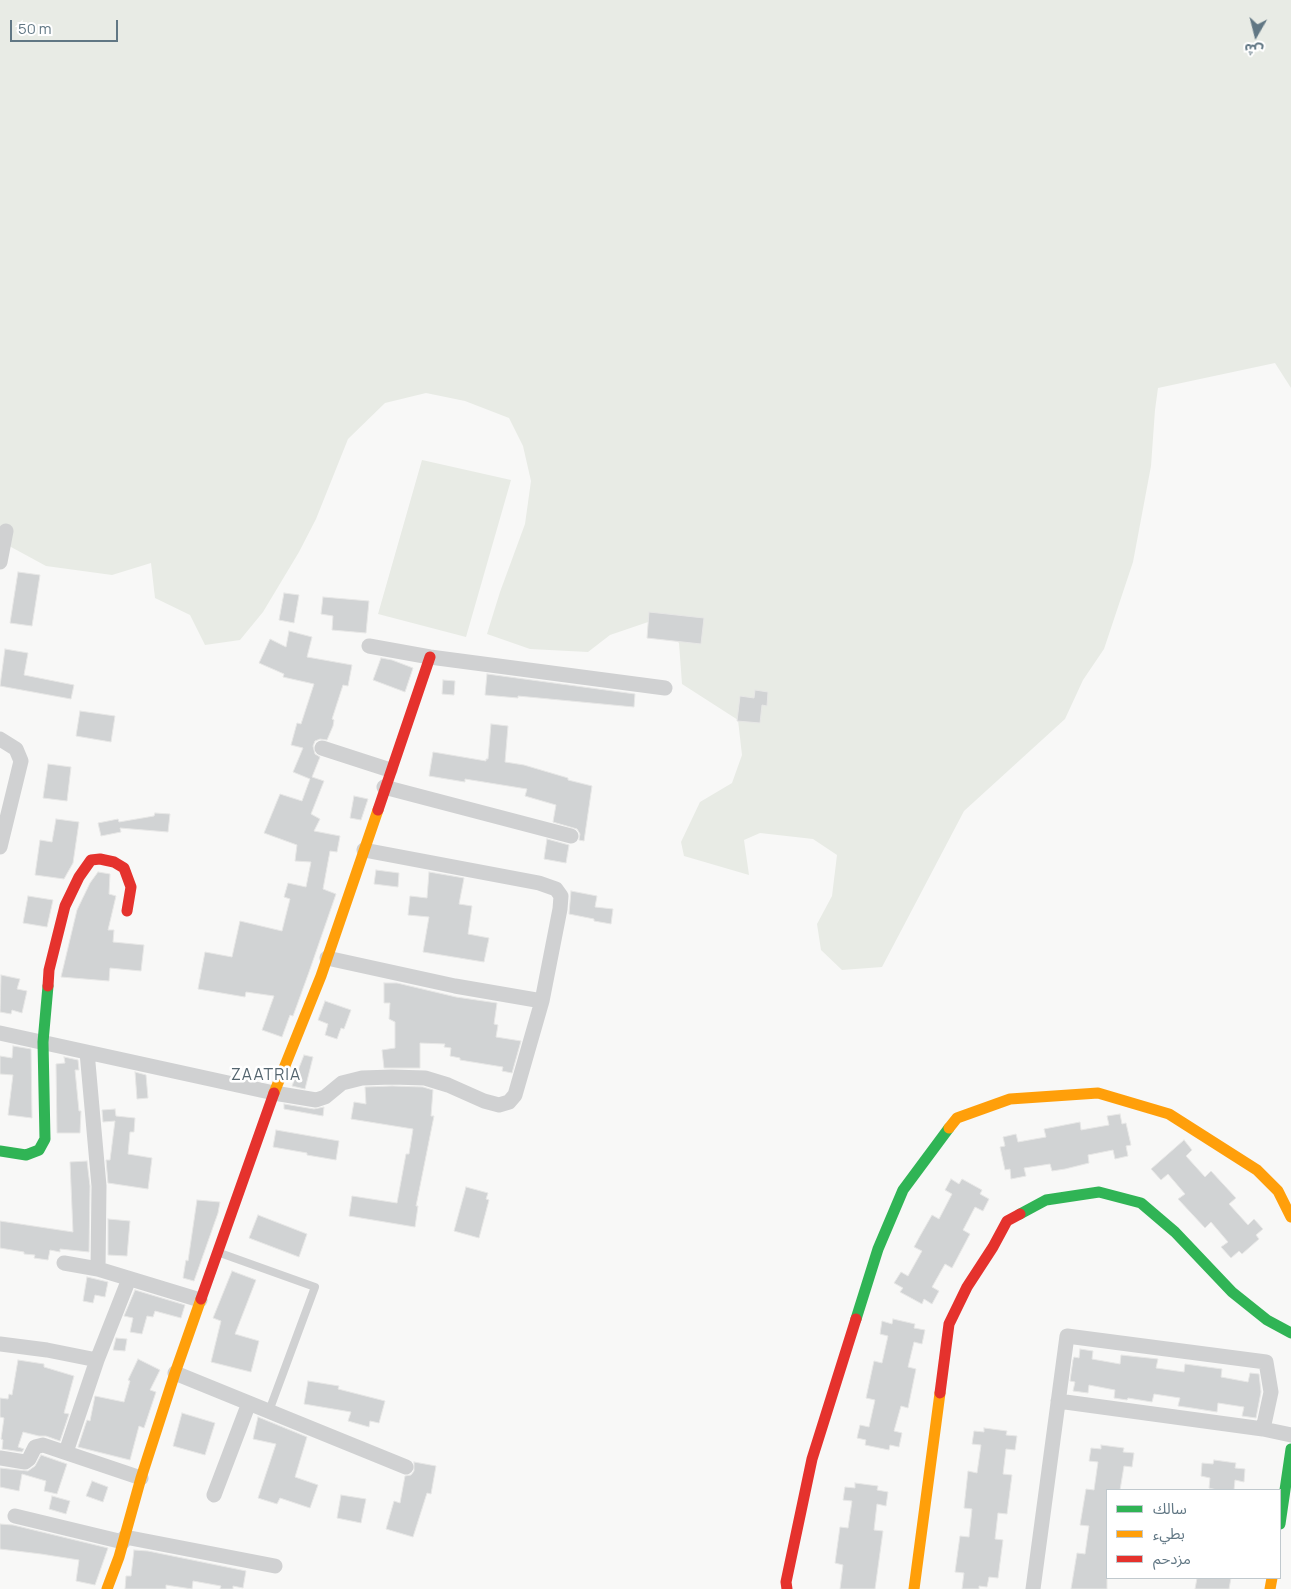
<!DOCTYPE html>
<meta charset="utf-8">
<style>
body{margin:0}
#map{position:relative;width:1291px;height:1589px;overflow:hidden;background:#f8f8f7;font-family:Manrope,"Noto Sans Arabic",sans-serif}
canvas{display:block}
.legend{position:absolute;left:1106px;top:1489px;width:175px;height:90px;box-sizing:border-box;background:#fff;border:1px solid #c0c9ce;margin:0;padding:6px 9px;list-style:none;font-size:15px;color:#617784}
.legend li{display:flex;align-items:center;gap:10px;height:25px}
.legend b{width:25px;border:1px solid #c0c9ce}
.north{position:absolute;left:1231px;top:10px;width:50px;height:50px;-webkit-text-stroke:4px #fff;paint-order:stroke;rotate:188deg;font-size:14px;font-weight:700;line-height:20px;text-align:center;color:#617784}
.north::after{content:'';display:block;margin:auto;width:18px;height:22px;background:#617784;clip-path:polygon(50% 0,100% 100%,50% 72%,0 100%)}
.scale{position:absolute;left:10px;top:20px;width:108px;height:22px;box-sizing:border-box;border:2px solid #617784;border-top:0;padding-left:6px;font-size:15px;line-height:18px;white-space:nowrap;color:#617784;-webkit-text-stroke:4px #fff;paint-order:stroke}
</style>
<div id="map">
<canvas width="1291" height="1589"></canvas>
<ul class="legend">
<li><b style="height:6px;background:#30b455"></b>سالك</li>
<li><b style="height:6px;background:#ff9f0a"></b>بطيء</li>
<li><b style="height:6px;background:#e5322d"></b>مزدحم</li>
</ul>
<div class="north">ش</div>
<div class="scale">50 m</div>
</div>
<script>
const context = document.querySelector('canvas').getContext('2d');
context.lineJoin = 'round';
function paint(path, color) { context.fillStyle = color; context.fill(path, 'evenodd'); }
const toPath = rows => new Path2D(rows.map(r => 'M' + r).join(''));
function strokePath(path, color, width, dash) { context.strokeStyle = color; context.lineWidth = width; context.lineCap = dash ? 'butt' : 'round'; context.setLineDash(dash || []); context.stroke(path); }
function write(font, color, halo, rows, align = 'center') {
  context.font = font + ' Manrope,sans-serif'; context.lineWidth = 5; context.setLineDash([]); context.textBaseline = 'middle'; context.strokeStyle = halo; context.fillStyle = color; for (const [text, x, y, turn = 0] of rows) {
    context.save(); context.translate(x, y); context.rotate((+turn || 0) * Math.PI / 180); context.textAlign = isNaN(turn) ? turn : align; if (halo) context.strokeText(text, 0, 0); context.fillText(text, 0, 0); context.restore();
  }
}
const green = toPath([
 [0,0,1291,0,1291,388,1275,363,1158,388,1155,410,1151,466,1133,562,1104,649,1083,680,1065,719,964,811,882,967,842,970,821,950,817,924,832,896,837,855,813,839,760,833,744,840,749,875,684,856,681,842,700,802,732,783,742,755,738,720,682,684,679,643,654,620,610,635,588,652,530,649,487,634,500,592,525,524,531,481,523,446,509,418,465,401,426,393,385,403,348,439,316,519,299,552,263,612,240,640,205,645,190,615,155,598,151,563,112,575,46,566,0,541],
 [422,460,511,480,466,637,378,614]
]);
const building = toPath([
 [18,572,40,575,32,626,10,623,18,572],
 [284,593,299,595,294,623,279,620,284,593],
 [323,597,369,601,366,633,332,630,333,616,321,614,323,597],
 [649,612,704,618,701,644,647,638,649,612],
 [289,631,312,637,307,657,352,665,348,686,343,685,332,719,334,720,333,726,327,740,320,739,315,741,313,746,315,754,320,757,312,777,324,781,311,814,320,819,314,831,340,836,337,852,330,851,323,889,336,894,309,972,293,1016,290,1015,282,1037,262,1030,274,996,246,992,245,997,198,989,205,952,232,957,240,921,282,931,290,899,284,897,288,883,306,887,311,862,295,861,297,845,264,833,280,794,302,801,310,779,293,772,303,748,291,745,297,723,301,724,314,684,283,677,284,674,259,663,270,639,286,647,289,631],
 [5,649,28,653,24,675,74,685,71,699,0,686,5,649],
 [381,658,392,660,413,668,405,692,373,680,381,658],
 [487,674,635,694,634,707,518,696,518,698,485,695,487,674],
 [443,680,455,681,454,695,442,694,443,680],
 [755,690,768,692,767,706,762,705,760,723,737,721,740,696,754,698,755,690],
 [80,711,115,716,111,742,76,736,80,711],
 [491,724,508,726,505,762,524,765,568,778,568,780,592,786,584,841,579,840,580,834,577,829,553,822,556,805,525,796,527,789,465,779,465,782,429,776,433,752,486,761,486,759,488,759,491,724],
 [48,764,71,767,67,801,43,798,48,764],
 [354,796,368,799,361,820,350,818,354,796],
 [155,813,170,814,168,832,120,828,121,832,101,836,98,823,118,819,119,822,154,816,155,813],
 [56,819,79,822,73,863,64,879,35,875,40,840,52,842,56,819],
 [547,839,569,845,566,863,544,859,547,839],
 [376,870,399,873,398,887,374,884,376,870],
 [98,872,110,874,109,894,116,896,108,930,114,930,113,942,144,945,141,971,110,968,109,981,61,977,77,910,90,883,98,872],
 [429,872,464,878,459,904,472,906,468,934,489,938,484,962,423,952,429,917,408,915,410,896,427,898,429,872],
 [571,891,597,896,595,907,613,909,611,924,594,921,594,919,569,914,571,891],
 [28,896,53,900,47,927,23,923,28,896],
 [1,975,20,979,17,989,27,991,22,1013,12,1010,11,1014,0,1012,1,975],
 [384,983,397,983,456,997,497,1003,494,1024,498,1025,496,1037,521,1041,512,1073,502,1071,503,1067,460,1060,460,1058,450,1056,451,1048,444,1047,445,1044,420,1043,420,1068,384,1068,382,1050,395,1048,395,1022,389,1019,390,1003,384,1003,384,983],
 [325,1001,351,1010,344,1029,341,1028,337,1039,325,1035,328,1024,318,1020,325,1001],
 [13,1046,31,1049,32,1118,8,1115,13,1075,0,1074,0,1056,12,1058,13,1046],
 [304,1055,313,1057,305,1089,292,1086,304,1055],
 [64,1057,78,1060,79,1070,75,1070,79,1111,81,1111,80,1133,57,1133,56,1064,65,1063,64,1057],
 [135,1072,146,1075,148,1098,137,1099,135,1072],
 [392,1086,423,1087,433,1090,431,1116,434,1116,416,1206,418,1206,415,1227,349,1216,352,1196,397,1203,406,1154,409,1154,413,1129,351,1119,354,1102,366,1104,365,1087,392,1086],
 [284,1104,314,1109,324,1107,323,1116,284,1109,284,1104],
 [115,1109,116,1116,135,1118,134,1132,130,1132,128,1154,152,1158,148,1189,108,1183,106,1160,110,1160,115,1121,103,1122,102,1110,115,1109],
 [1120,1114,1122,1124,1126,1123,1131,1145,1126,1146,1128,1156,1115,1159,1113,1150,1088,1155,1089,1163,1065,1169,1052,1171,1050,1164,1024,1168,1026,1176,1011,1179,1010,1169,1005,1170,1000,1147,1005,1146,1003,1137,1016,1134,1018,1142,1046,1137,1044,1129,1080,1122,1081,1130,1109,1125,1107,1116,1120,1114],
 [276,1130,339,1141,336,1160,307,1155,307,1153,273,1147,276,1130],
 [1184,1140,1192,1150,1186,1156,1205,1177,1211,1171,1236,1198,1229,1204,1248,1225,1254,1219,1263,1229,1256,1235,1259,1239,1242,1254,1239,1251,1231,1258,1221,1247,1228,1242,1211,1222,1205,1228,1178,1199,1185,1194,1168,1174,1161,1180,1151,1169,1184,1140],
 [87,1161,90,1186,89,1252,60,1249,60,1252,50,1250,48,1260,34,1258,35,1255,24,1254,24,1252,0,1248,0,1221,73,1232,70,1162,87,1161],
 [951,1179,959,1184,962,1179,982,1190,980,1194,989,1199,983,1211,975,1207,963,1230,970,1234,952,1268,945,1264,932,1287,939,1291,932,1304,924,1299,922,1304,900,1292,903,1288,894,1283,901,1272,908,1276,922,1251,914,1247,920,1236,932,1215,939,1219,952,1194,945,1190,951,1179],
 [466,1187,488,1193,486,1199,489,1200,479,1238,454,1231,466,1187],
 [197,1200,220,1202,218,1213,194,1281,183,1278,186,1260,188,1261,197,1200],
 [258,1215,307,1234,299,1257,249,1238,258,1215],
 [108,1219,130,1221,127,1256,108,1255,108,1219],
 [232,1271,256,1280,235,1334,259,1341,251,1372,211,1362,221,1321,213,1318,232,1271],
 [87,1277,108,1282,105,1297,95,1295,93,1303,83,1301,87,1277],
 [135,1290,185,1305,181,1318,155,1311,153,1317,147,1316,142,1334,130,1332,133,1318,124,1316,135,1290],
 [893,1319,915,1324,914,1328,925,1330,922,1344,914,1342,908,1367,916,1369,908,1408,901,1406,894,1431,902,1433,899,1447,890,1445,889,1450,865,1445,866,1440,857,1438,860,1425,869,1427,875,1400,866,1398,874,1361,882,1363,888,1336,880,1334,882,1321,892,1324,893,1319],
 [116,1338,127,1339,125,1351,113,1350,116,1338],
 [1080,1349,1093,1351,1092,1359,1120,1364,1121,1355,1158,1359,1156,1368,1184,1372,1185,1364,1222,1369,1221,1377,1248,1382,1250,1373,1259,1374,1261,1392,1256,1418,1242,1416,1244,1407,1218,1403,1217,1412,1192,1408,1178,1406,1180,1398,1154,1394,1152,1402,1128,1398,1127,1400,1114,1398,1115,1390,1089,1385,1088,1393,1073,1391,1075,1382,1070,1381,1073,1360,1074,1357,1079,1358,1080,1349],
 [138,1359,160,1370,150,1390,156,1392,144,1428,139,1426,130,1460,78,1447,87,1420,90,1421,95,1396,124,1402,130,1381,128,1380,138,1359],
 [18,1360,44,1364,44,1367,74,1376,64,1413,69,1414,60,1441,46,1436,39,1436,23,1432,18,1447,24,1449,22,1452,2,1449,3,1440,1,1439,4,1418,0,1417,0,1398,8,1399,9,1394,12,1395,18,1360],
 [308,1381,339,1386,338,1389,385,1401,379,1423,370,1421,369,1427,348,1421,351,1412,304,1404,308,1381],
 [182,1413,215,1423,205,1455,173,1446,182,1413],
 [258,1417,307,1437,295,1477,318,1485,310,1508,280,1498,277,1504,258,1498,276,1444,253,1439,258,1417],
 [984,1428,1007,1431,1006,1435,1017,1436,1015,1450,1006,1449,1003,1474,1012,1475,1007,1514,998,1513,995,1539,1003,1540,998,1578,989,1577,987,1587,979,1586,979,1589,962,1589,964,1573,955,1572,960,1536,969,1537,972,1509,964,1508,968,1471,977,1473,981,1445,972,1444,974,1431,984,1432,984,1428],
 [1101,1445,1124,1448,1123,1452,1134,1453,1132,1467,1124,1466,1120,1490,1107,1490,1107,1589,1071,1589,1077,1553,1085,1554,1089,1526,1080,1525,1086,1489,1094,1490,1098,1462,1089,1461,1091,1448,1101,1449,1101,1445],
 [41,1455,67,1464,57,1494,44,1491,46,1481,22,1474,19,1491,0,1487,0,1468,28,1471,35,1466,41,1455],
 [1214,1460,1236,1463,1235,1468,1245,1469,1244,1482,1235,1480,1234,1490,1217,1490,1209,1488,1210,1478,1201,1476,1202,1463,1213,1464,1214,1460],
 [414,1462,436,1466,431,1494,427,1493,413,1537,386,1529,394,1501,400,1503,405,1476,411,1475,414,1471,414,1462],
 [92,1481,108,1487,103,1502,86,1496,92,1481],
 [855,1483,878,1486,877,1490,888,1492,886,1506,877,1504,874,1530,883,1531,875,1589,840,1589,843,1565,835,1563,840,1527,848,1528,852,1501,843,1500,845,1487,855,1488,855,1483],
 [341,1495,366,1499,361,1523,337,1518,341,1495],
 [52,1496,70,1501,66,1514,49,1509,52,1496],
 [0,1524,13,1525,108,1548,95,1585,76,1581,79,1560,41,1554,0,1549,0,1524],
 [134,1550,148,1551,246,1571,243,1588,233,1586,233,1589,220,1589,221,1586,193,1581,192,1589,166,1585,166,1589,125,1589,126,1576,131,1576,134,1550],
 [1197,1578,1231,1578,1229,1589,1195,1589,1197,1578]
]);
const lane = toPath([
 [220,1253,315,1287,269,1411]
]);
const street = toPath([
 [0,562,6,531],
 [369,646,430,657,665,688],
 [0,739,16,749,21,761,0,847],
 [322,748,390,770],
 [384,787,571,836],
 [327,958,455,986,542,1001],
 [0,1033,274,1093,316,1100,325,1097,342,1083,362,1078,392,1077,425,1078,448,1085,484,1101,499,1105,509,1102,515,1095,542,1001,560,909,561,896,556,889,539,883,364,850],
 [87,1052,99,1186,98,1269],
 [64,1263,98,1269,200,1300],
 [0,1344,47,1350,97,1360],
 [175,1373,406,1467],
 [1058,1401,1263,1429,1291,1435],
 [66,1452,97,1360,129,1279],
 [0,1458,25,1462,29,1459,35,1447,43,1445,141,1478],
 [214,1495,249,1403],
 [15,1516,123,1542],
 [125,1537,275,1566],
 [1033,1589,1067,1336,1266,1362,1271,1392,1263,1429]
]);
const fast = toPath([
 [0,1151,26,1155,39,1150,45,1139,43,1042,48,986],
 [1020,1214,1046,1200,1099,1192,1141,1203,1175,1232,1232,1292,1267,1320,1291,1333],
 [856,1319,878,1249,903,1190,949,1128],
 [1280,1524,1291,1449]
]);
const slow = toPath([
 [274,1093,321,976,378,810],
 [949,1128,957,1118,1010,1099,1098,1093,1169,1114,1257,1170,1278,1191,1291,1217],
 [107,1589,119,1557,141,1478,175,1373,201,1299],
 [914,1589,940,1393],
 [1270,1589,1272,1578]
]);
const jam = toPath([
 [378,810,430,657],
 [48,986,49,970,65,906,79,877,91,860,100,859,114,862,124,868,131,887,127,911],
 [201,1299,274,1093],
 [940,1393,949,1324,967,1287,993,1247,1007,1221,1020,1214],
 [787,1589,786,1582,812,1459,856,1319]
]);
const quarterNames = [
 ["ZAATRIA",266,1076]
];
paint(green, '#e8ebe5');
paint(building, '#d1d3d4');
strokePath(building, '#e7e7e6', 1);
strokePath(lane, '#d0d1d2', 8);
strokePath(street, '#d0d1d2', 15);
strokePath(fast, '#30b455', 11);
strokePath(slow, '#ff9f0a', 11);
strokePath(jam, '#e5322d', 11);
context.letterSpacing = '1px';
write('16px', '#53646e', '#fff', quarterNames);
context.letterSpacing = '0px';
</script>
